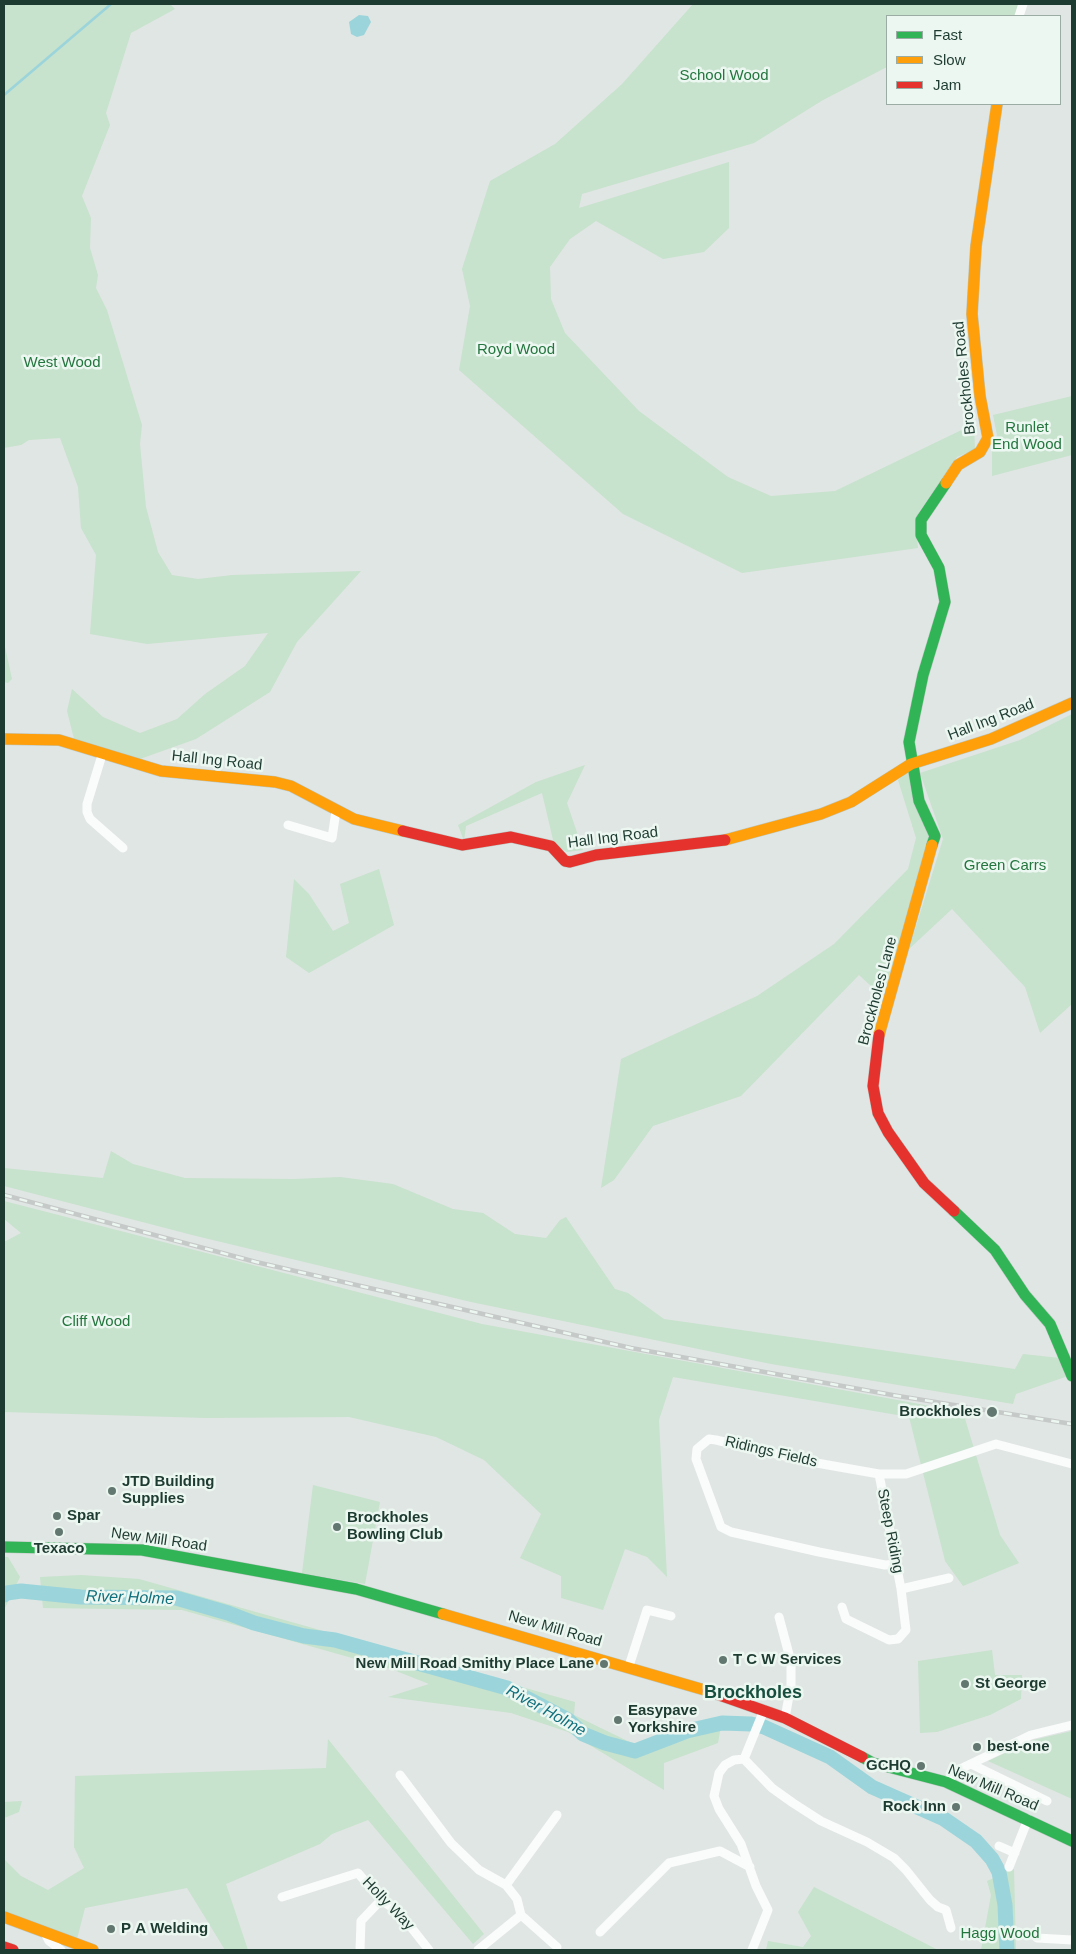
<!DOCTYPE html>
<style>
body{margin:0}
#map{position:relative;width:1076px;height:1954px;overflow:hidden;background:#e0e6e3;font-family:Arial,sans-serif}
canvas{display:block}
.frame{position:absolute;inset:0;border:5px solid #1d3b31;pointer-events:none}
.legend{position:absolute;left:886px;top:15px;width:175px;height:90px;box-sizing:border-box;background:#edf7f1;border:1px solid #9aaca4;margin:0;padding:6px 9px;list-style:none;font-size:15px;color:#1d3b31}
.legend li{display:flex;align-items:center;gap:10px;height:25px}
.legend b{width:25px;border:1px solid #9aaca4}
</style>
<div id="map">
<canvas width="1076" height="1954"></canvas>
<div class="frame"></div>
<ul class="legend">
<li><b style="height:6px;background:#30b455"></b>Fast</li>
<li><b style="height:6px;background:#ff9f0a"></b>Slow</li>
<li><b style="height:6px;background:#e5322d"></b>Jam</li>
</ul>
</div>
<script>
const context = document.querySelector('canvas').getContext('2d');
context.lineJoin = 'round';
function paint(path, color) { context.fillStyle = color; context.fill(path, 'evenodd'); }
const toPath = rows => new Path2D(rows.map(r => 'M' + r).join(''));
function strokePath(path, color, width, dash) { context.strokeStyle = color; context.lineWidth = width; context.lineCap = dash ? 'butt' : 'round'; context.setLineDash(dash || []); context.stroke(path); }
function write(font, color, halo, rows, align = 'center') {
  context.font = font + ' Arial,sans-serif'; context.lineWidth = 5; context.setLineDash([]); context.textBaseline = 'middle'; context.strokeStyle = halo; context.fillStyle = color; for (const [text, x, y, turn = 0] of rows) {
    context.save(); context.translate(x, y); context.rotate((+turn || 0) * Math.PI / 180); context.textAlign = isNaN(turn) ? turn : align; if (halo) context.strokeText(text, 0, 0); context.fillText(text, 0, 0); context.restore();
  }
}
const green = toPath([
 [4,4,170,4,175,9,131,33,106,113,110,125,82,196,91,218,90,248,98,275,96,288,107,310,142,425,140,444,146,507,158,552,172,575,198,579,232,575,361,571,297,642,270,692,196,739,140,759,74,739,67,711,72,689,103,717,140,733,177,719,205,694,245,666,268,633,147,644,90,634,96,555,81,528,78,487,60,438,29,440,21,445,4,448],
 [693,4,1018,4,1015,16,887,16,887,67,823,100,754,143,582,194,579,208,729,162,729,228,704,252,663,259,596,221,570,239,550,267,551,299,565,333,639,411,728,477,771,496,835,491,974,424,975,449,957,457,919,512,916,525,918,548,742,573,623,514,459,370,470,306,462,269,490,181,555,144,622,84],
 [1072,396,1072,455,992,476,992,447,997,435,993,415],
 [4,642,12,679,8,683,4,682],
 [1072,714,1072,1004,1040,1033,1025,987,952,909,909,949,943,839,920,773,1020,740],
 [585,765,567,803,583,850,567,852,554,844,542,793,466,826,464,841,458,825,536,782],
 [908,772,932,836,883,997,859,975,741,1096,653,1126,614,1180,601,1188,621,1059,757,996,834,944,908,869,916,838,898,780],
 [379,869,394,925,309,973,286,957,294,879,309,894,333,931,349,923,340,884],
 [111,1151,133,1164,185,1178,294,1179,340,1177,393,1184,453,1209,483,1213,515,1234,546,1238,560,1220,566,1217,615,1289,628,1293,664,1319,1015,1369,1023,1354,1060,1358,1068,1376,1016,1394,1013,1404,771,1364,471,1302,196,1236,4,1186,4,1168,103,1178],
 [4,1201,482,1324,963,1412,1000,1535,1019,1563,963,1586,945,1561,909,1417,673,1377,659,1420,667,1577,647,1557,625,1549,603,1610,561,1598,561,1576,520,1558,541,1514,484,1460,436,1437,349,1417,206,1418,4,1412,4,1242,21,1233,4,1219],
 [313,1485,380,1502,365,1584,302,1573],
 [4,1557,8,1557,20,1577,4,1610],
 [81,1575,139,1579,575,1702,574,1715,638,1746,721,1726,718,1743,664,1763,664,1790,568,1732,511,1713,388,1697,429,1684,391,1669,182,1610,43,1608,40,1577],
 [992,1650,995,1675,1022,1675,1021,1699,990,1715,965,1723,937,1732,920,1733,918,1661],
 [1072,1731,1072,1799,988,1761,1033,1740],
 [328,1739,484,1934,473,1944,368,1820,332,1834,320,1844,226,1884,248,1950,225,1950,187,1888,85,1908,77,1939,4,1912,4,1859,21,1876,48,1890,84,1868,74,1847,75,1776,326,1768],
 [22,1801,19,1812,4,1818,4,1802],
 [1014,1869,1016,1950,981,1950,991,1895,987,1881],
 [814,1887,897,1929,938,1950,766,1950,768,1941,803,1947,811,1936,798,1912]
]);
const water = toPath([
 [359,15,368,16,371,22,364,35,357,37,351,34,349,22]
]);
const stream = toPath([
 [4,95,111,4]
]);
const river = toPath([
 [4,1595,7,1593,21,1591,81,1597,176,1598,228,1613,254,1623,304,1636,335,1640,507,1688,568,1720,583,1734,605,1743,635,1751,687,1731,722,1723,751,1724,764,1727,830,1757,872,1787,944,1819,976,1841,992,1859,999,1872,1005,1905,1007,1950]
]);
const street = toPath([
 [1019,16,1023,4],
 [102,755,87,804,87,812,90,819,123,848],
 [288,825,332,838,336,811],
 [896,1564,885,1565,819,1552,731,1532,721,1527,696,1459,697,1449,709,1439,716,1440,811,1462,879,1474,906,1474,996,1444,1072,1464],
 [901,1589,949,1578],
 [842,1607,846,1619,889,1640,898,1639,906,1630,901,1589,879,1474],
 [779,1617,791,1662,791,1685,785,1718],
 [629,1666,647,1610,671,1616],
 [744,1759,772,1788,793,1803,821,1821,867,1842,894,1858,906,1870,930,1900,938,1907,946,1910,951,1928],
 [971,1764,1047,1801],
 [400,1775,451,1843,479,1870,506,1885,517,1899,521,1915,557,1947],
 [946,1782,958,1770,1031,1735,1072,1725],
 [999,1846,1015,1853],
 [1009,1867,1028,1819],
 [506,1885,557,1815],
 [282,1897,358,1873,381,1900,399,1912,429,1950],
 [600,1932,669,1863,720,1851,750,1867],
 [45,1933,49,1941,61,1950],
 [1037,1938,1072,1940],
 [360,1950,361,1921,381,1900],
 [478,1950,521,1915],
 [752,1950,768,1910,756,1886,741,1844,719,1809,714,1796,719,1773,725,1765,734,1760,744,1759,764,1710]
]);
const fast = toPath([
 [932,845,935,836,919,801,909,742,923,675,945,602,939,568,921,535,921,520,946,483],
 [954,1211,995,1250,1025,1295,1050,1324,1072,1376],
 [4,1547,142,1550,356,1589,443,1614],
 [862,1757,873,1763,946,1782,1072,1841]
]);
const slow = toPath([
 [946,483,958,465,980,452,988,438,980,396,972,314,976,246,997,104],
 [4,739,59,740,161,771,275,782,291,786,354,819,403,831],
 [725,840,821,814,851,802,911,764,991,739,1072,703],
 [879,1035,932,845],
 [443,1614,708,1691],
 [4,1917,93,1950]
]);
const jam = toPath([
 [403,831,462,845,511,837,551,846,565,861,570,862,596,855,725,840],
 [879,1035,873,1086,878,1113,888,1132,924,1183,954,1211],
 [708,1691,785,1718,862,1757],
 [4,1947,13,1950]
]);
const rail = toPath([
 [4,1195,256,1262,631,1348,898,1396,1072,1424]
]);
const markers = [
 [992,1412,6,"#61776f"],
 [112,1491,5,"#61776f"],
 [57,1516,5,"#61776f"],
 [337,1527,5,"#61776f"],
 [59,1532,5,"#61776f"],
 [723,1660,5,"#61776f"],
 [604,1664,5,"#61776f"],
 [965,1684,5,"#61776f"],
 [618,1720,5,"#61776f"],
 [977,1747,5,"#61776f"],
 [921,1766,5,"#61776f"],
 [956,1807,5,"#61776f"],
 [111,1929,5,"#61776f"]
];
const parkNames = [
 ["School Wood",724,76],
 ["Royd Wood",516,350],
 ["West Wood",62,363],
 ["Runlet",1027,428],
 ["End Wood",1027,445],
 ["Green Carrs",1005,866],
 ["Cliff Wood",96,1322],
 ["Hagg Wood",1000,1934]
];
const streetNames = [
 ["Brockholes Road",965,378,-96],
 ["Hall Ing Road",991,720,-21],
 ["Hall Ing Road",217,761,6],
 ["Hall Ing Road",613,838,-7],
 ["Brockholes Lane",878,991,-75],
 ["Ridings Fields",771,1452,13],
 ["Steep Riding",890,1531,79],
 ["New Mill Road",159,1540,8],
 ["New Mill Road",555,1629,16],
 ["New Mill Road",993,1788,23],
 ["Holly Way",388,1904,46]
];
const poiNames = [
 ["Brockholes",981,1412,"right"],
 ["JTD Building",122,1482],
 ["Supplies",122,1499],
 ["Spar",67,1516],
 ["Brockholes",347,1518],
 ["Bowling Club",347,1535],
 ["Texaco",59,1549,"center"],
 ["T C W Services",733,1660],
 ["New Mill Road Smithy Place Lane",594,1664,"right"],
 ["St George",975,1684],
 ["Easypave",628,1711],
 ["Yorkshire",628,1728],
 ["best-one",987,1747],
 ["GCHQ",911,1766,"right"],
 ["Rock Inn",946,1807,"right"],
 ["P A Welding",121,1929]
];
const waterNames = [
 ["River Holme",130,1598,2],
 ["River Holme",546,1711,29]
];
const quarterNames = [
 ["Brockholes",753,1693]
];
paint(green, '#c7e2cd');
paint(water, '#9bd5db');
strokePath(stream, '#9bd5db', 2.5);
strokePath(river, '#9bd5db', 15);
strokePath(fast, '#bbc6c1', 12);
strokePath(slow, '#bbc6c1', 12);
strokePath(jam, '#bbc6c1', 12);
strokePath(street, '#fafbfb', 9);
strokePath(fast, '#30b455', 11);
strokePath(slow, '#ff9f0a', 11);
strokePath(jam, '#e5322d', 11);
strokePath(rail, '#c5c9c8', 4.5);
strokePath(rail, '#edf7f1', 2.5, [8]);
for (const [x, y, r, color] of markers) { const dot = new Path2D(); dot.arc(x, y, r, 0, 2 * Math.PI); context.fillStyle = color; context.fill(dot); strokePath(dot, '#edf7f1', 2); }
write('15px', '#23763e', '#edf7f1', parkNames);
write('15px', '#1d3b31', '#edf7f1', streetNames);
write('bold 15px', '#1d3b31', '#edf7f1', poiNames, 'left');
write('italic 16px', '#11707d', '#edf7f1', waterNames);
write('bold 18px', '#174f3e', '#edf7f1', quarterNames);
</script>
